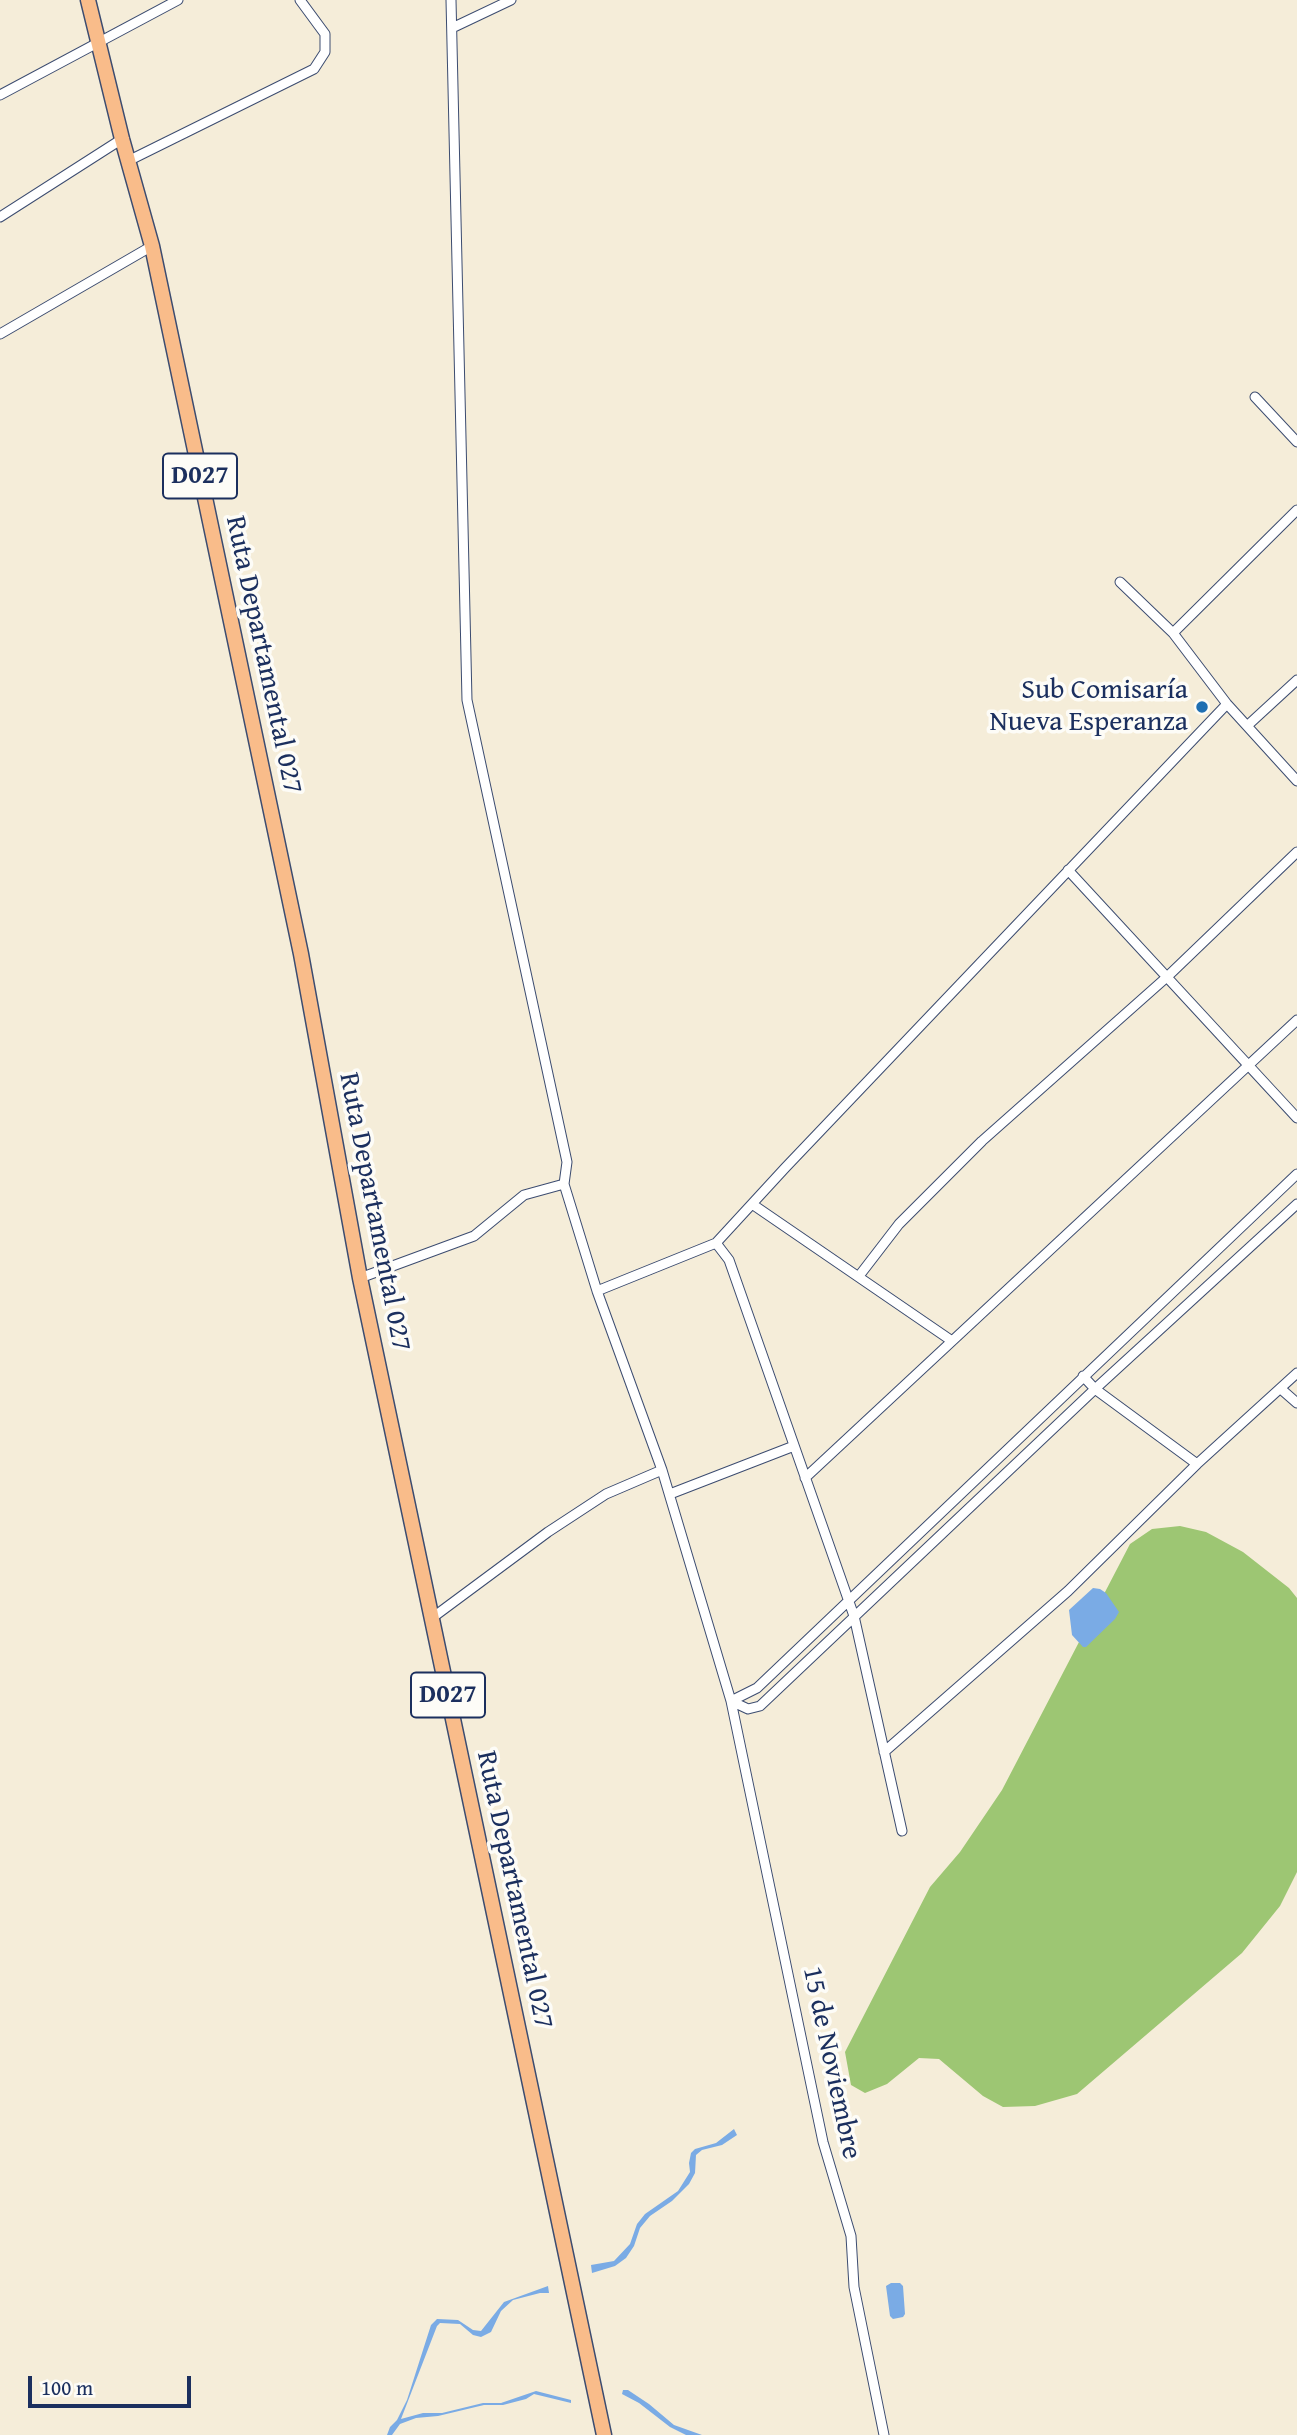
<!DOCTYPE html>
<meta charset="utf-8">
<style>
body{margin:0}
#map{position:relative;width:1297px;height:2435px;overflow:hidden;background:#f5edd9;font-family:"Gentium Book Plus",serif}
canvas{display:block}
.scale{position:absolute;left:28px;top:2376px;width:163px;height:32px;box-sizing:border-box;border:4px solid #1b2f5e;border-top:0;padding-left:9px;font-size:21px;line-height:24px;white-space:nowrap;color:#1b2f5e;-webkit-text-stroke:5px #fdfcf7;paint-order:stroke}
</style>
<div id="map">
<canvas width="1297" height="2435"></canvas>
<div class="scale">100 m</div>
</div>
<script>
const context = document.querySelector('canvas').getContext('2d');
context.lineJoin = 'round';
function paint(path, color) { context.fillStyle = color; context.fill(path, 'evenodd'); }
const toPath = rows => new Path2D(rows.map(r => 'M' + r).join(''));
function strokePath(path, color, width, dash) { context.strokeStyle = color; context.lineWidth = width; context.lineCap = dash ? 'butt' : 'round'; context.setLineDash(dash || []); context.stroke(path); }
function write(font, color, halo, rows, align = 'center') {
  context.font = font + ' "Gentium Book Plus",serif'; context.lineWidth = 7; context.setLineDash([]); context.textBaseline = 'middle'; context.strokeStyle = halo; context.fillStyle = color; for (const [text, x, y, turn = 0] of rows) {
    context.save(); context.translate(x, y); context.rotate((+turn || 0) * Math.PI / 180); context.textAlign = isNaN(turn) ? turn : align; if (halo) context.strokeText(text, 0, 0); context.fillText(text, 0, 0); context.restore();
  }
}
const green = toPath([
 [1180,1526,1206,1532,1243,1552,1289,1588,1297,1598,1297,1872,1280,1906,1242,1953,1077,2094,1035,2106,1003,2107,983,2096,939,2059,919,2058,887,2084,865,2093,851,2085,845,2052,930,1887,960,1852,1002,1790,1130,1544,1152,1529]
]);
const water = toPath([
 [1093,1588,1100,1589,1106,1593,1119,1612,1115,1619,1086,1647,1083,1647,1072,1635,1069,1610],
 [734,2129,737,2135,722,2145,702,2150,696,2155,695,2173,689,2184,672,2201,650,2216,640,2228,634,2246,626,2258,615,2266,592,2273,591,2265,614,2261,630,2244,637,2224,645,2214,678,2191,690,2172,689,2163,691,2153,695,2149,716,2143],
 [891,2283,900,2283,903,2286,905,2314,903,2317,893,2319,890,2316,886,2286],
 [548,2286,549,2293,540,2293,513,2300,501,2311,491,2332,481,2337,473,2335,460,2324,440,2323,437,2326,401,2419,423,2413,442,2413,483,2403,501,2403,536,2391,571,2400,571,2403,534,2394,526,2399,503,2405,484,2405,438,2416,416,2418,400,2424,392,2435,387,2435,390,2427,397,2420,407,2400,431,2325,437,2319,458,2320,473,2330,481,2331,504,2302],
 [623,2390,628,2390,649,2404,674,2425,702,2435,686,2435,670,2427,639,2403,622,2394]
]);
const street = toPath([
 [451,0,467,700,567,1162,564,1184],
 [452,28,511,0],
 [0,95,178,0],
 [128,161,314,69,325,52,325,34,300,0],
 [0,217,122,139],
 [0,334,152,246],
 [1255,397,1297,442],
 [1297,510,1173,633,1227,704,1297,781],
 [1120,582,1173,633],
 [1247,726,1297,680],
 [1068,870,1297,1118],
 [752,1204,952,1341],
 [716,1243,729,1260,854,1616,902,1831],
 [859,1276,899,1224,982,1141,1168,976,1297,852],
 [360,1278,474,1236,524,1195,564,1184,597,1291,662,1470],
 [597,1291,716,1243,785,1168,1227,704],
 [1083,1376,1095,1389,1197,1464,1297,1373],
 [1281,1389,1297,1403],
 [805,1478,1297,1020],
 [670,1494,794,1446],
 [432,1618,548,1532,606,1494,662,1470,731,1701,823,2142,851,2236,854,2287,884,2435],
 [731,1701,757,1688,1297,1174],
 [731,1701,748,1709,760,1706,1095,1389,1297,1204],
 [884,1752,1068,1591,1197,1464]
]);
const primary = toPath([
 [88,0,122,139,152,246,301,954,360,1278,604,2435]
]);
const markers = [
 [1202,707,7,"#1f6fb2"]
];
const shields = [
 [200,476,74],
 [448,1695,74]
];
const shieldNames = [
 ["D027",200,476],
 ["D027",448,1695]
];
const streetNames = [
 ["Ruta Departamental 027",263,655,78],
 ["Ruta Departamental 027",374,1212,79],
 ["Ruta Departamental 027",514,1890,78],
 ["15 de Noviembre",831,2063,78]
];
const poiNames = [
 ["Sub Comisaría",1188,691],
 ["Nueva Esperanza",1188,723]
];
paint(green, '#9dc673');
paint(water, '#7aabe5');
strokePath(street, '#3c4c70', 11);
strokePath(primary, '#3c4c70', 17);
strokePath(street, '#fff', 9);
strokePath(primary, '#f9bc8a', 14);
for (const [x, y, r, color] of markers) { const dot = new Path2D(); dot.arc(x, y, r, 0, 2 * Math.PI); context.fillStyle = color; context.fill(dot); strokePath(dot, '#fdfcf7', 2.5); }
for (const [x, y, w] of shields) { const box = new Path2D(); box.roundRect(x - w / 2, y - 22.5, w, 45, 5); context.fillStyle = '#fdfcf7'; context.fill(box); strokePath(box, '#1b2f5e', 2); }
write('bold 26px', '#1b2f5e', null, shieldNames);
write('28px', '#1b2f5e', '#fdfcf7', streetNames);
write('28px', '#1b2f5e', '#fdfcf7', poiNames, 'right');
</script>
